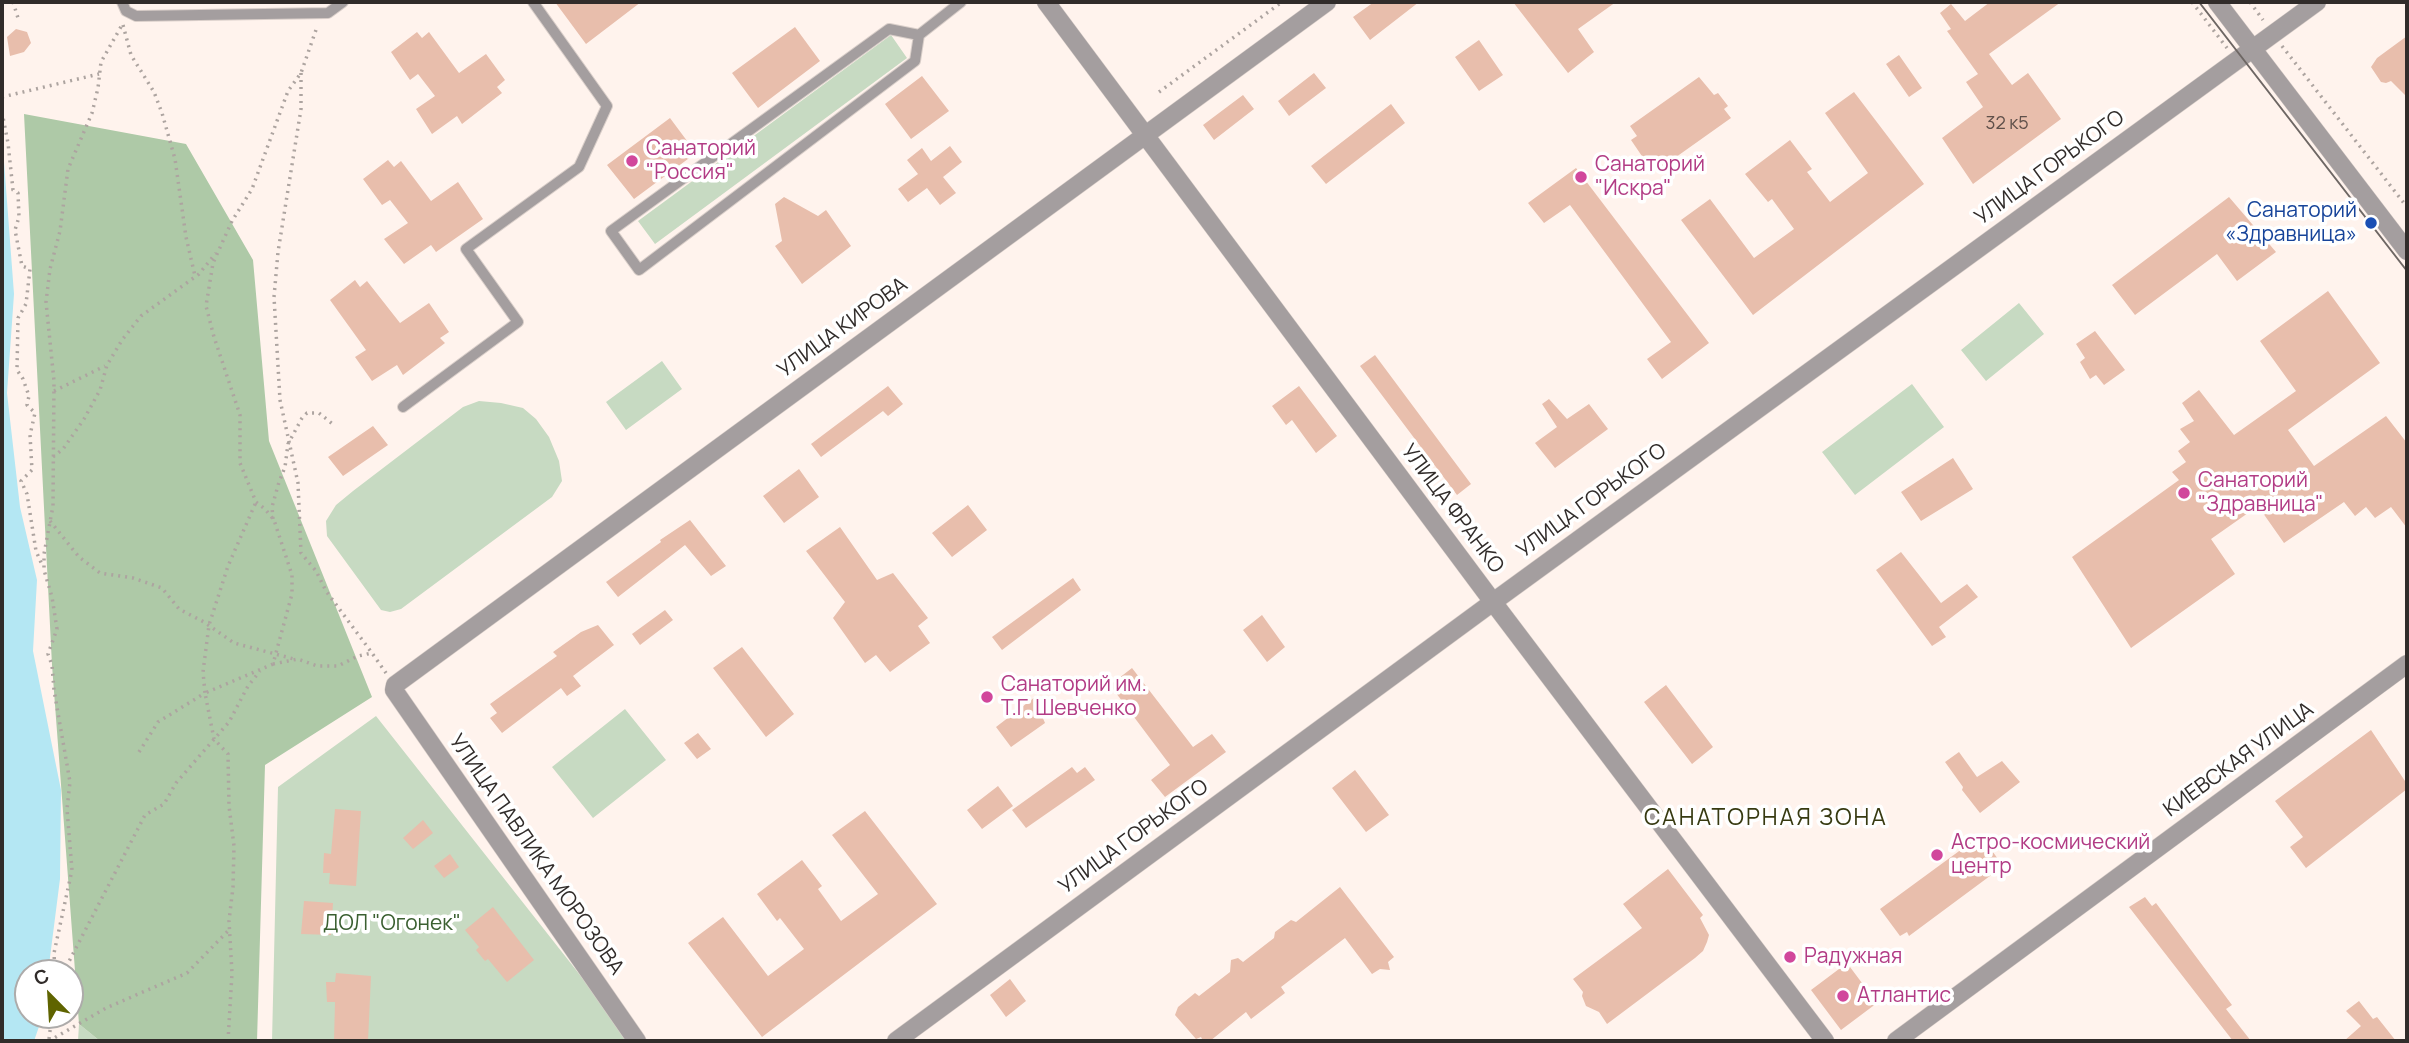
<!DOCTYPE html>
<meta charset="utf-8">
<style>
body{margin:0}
#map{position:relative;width:2409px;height:1043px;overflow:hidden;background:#fff3ed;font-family:Manrope,sans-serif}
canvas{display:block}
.frame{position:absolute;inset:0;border:4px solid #312c2a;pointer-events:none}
.north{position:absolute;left:14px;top:959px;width:70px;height:70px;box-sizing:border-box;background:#fff;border:2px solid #adabaa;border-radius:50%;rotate:336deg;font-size:19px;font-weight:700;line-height:28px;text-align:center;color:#312c2a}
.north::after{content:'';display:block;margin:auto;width:24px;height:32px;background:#5f6400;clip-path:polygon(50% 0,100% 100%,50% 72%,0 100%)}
</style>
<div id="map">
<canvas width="2409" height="1043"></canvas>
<div class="frame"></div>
<div class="north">С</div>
</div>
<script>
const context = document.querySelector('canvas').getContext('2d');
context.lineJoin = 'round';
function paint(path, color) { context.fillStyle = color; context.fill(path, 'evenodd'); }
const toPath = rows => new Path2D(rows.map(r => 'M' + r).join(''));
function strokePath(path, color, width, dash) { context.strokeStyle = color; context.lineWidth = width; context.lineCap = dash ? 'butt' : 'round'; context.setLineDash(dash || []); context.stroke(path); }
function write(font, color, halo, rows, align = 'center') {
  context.font = font + ' Manrope,sans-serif'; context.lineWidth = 7; context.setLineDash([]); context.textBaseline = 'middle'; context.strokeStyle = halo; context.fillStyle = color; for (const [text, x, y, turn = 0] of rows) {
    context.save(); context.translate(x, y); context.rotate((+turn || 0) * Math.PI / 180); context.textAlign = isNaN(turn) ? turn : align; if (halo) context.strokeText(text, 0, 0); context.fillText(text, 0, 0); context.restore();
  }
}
const green = toPath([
 [891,35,907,58,655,244,638,221],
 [2019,303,2044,334,1986,381,1961,350],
 [662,361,682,389,626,430,606,402],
 [1912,384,1944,427,1855,495,1822,452],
 [479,401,501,403,523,408,536,419,549,437,559,461,562,481,552,497,401,609,390,612,381,610,327,536,326,521,336,505,353,491,463,407],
 [625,709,666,760,593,818,552,767],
 [376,716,632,1041,272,1041,278,787],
 [79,1024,100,1041,78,1041]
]);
const forest = toPath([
 [24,114,186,144,253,260,269,441,372,697,265,765,257,1041,100,1041,79,1024,52,665]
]);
const water = toPath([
 [2,135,14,294,7,393,20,507,37,580,33,651,61,790,60,879,48,973,28,973,28,1015,43,1015,34,1041,2,1041]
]);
const building = toPath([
 [555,2,641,2,586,44],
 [1374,2,1419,2,1370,40,1353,17],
 [1513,2,1616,2,1578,29,1594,52,1568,73],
 [1990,2,2061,2,1989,54,2012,85,2028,73,2061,119,1973,184,1942,138,1983,107,1966,82,1978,74,1947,31,1951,29,1940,13,1951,4,1965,21],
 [795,27,820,61,758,108,732,73],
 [16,29,27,32,31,43,24,52,10,56,7,37],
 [417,32,422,38,429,32,459,73,486,54,505,80,497,87,502,93,462,124,457,116,432,134,416,109,435,96,418,74,410,80,391,52],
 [2407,36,2407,97,2391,81,2386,83,2381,82,2371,67,2377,58],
 [1479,40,1503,75,1479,91,1455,57],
 [1899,55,1922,88,1909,97,1886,64],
 [1314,73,1326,88,1289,116,1278,101],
 [922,76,949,111,911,139,885,104],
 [1699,77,1714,95,1718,93,1728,106,1724,109,1731,118,1662,167,1657,159,1648,165,1631,140,1637,136,1630,126],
 [1854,92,1924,184,1753,315,1681,220,1710,199,1754,258,1794,229,1772,199,1768,202,1745,174,1790,140,1812,169,1807,172,1830,202,1868,173,1825,113],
 [1243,95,1254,109,1214,140,1203,125],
 [1391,104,1405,123,1326,184,1311,166],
 [670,118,696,153,634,199,607,165],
 [950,146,962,162,943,177,956,193,940,205,927,188,908,202,898,189,918,174,907,160,922,148,931,161],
 [388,160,394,167,401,161,431,201,458,182,483,219,436,252,431,245,404,264,384,239,408,223,390,200,382,205,363,179],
 [1576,168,1709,343,1662,379,1647,359,1671,342,1570,205,1544,223,1528,203],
 [784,197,818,216,826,210,851,246,802,284,775,246,782,241,775,204],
 [2229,197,2276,252,2237,281,2217,254,2135,315,2112,285],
 [355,280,360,287,367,281,400,323,429,303,449,332,440,338,445,343,403,375,397,365,372,381,355,357,366,350,330,300],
 [2328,291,2380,363,2288,430,2314,466,2386,416,2407,443,2407,528,2391,507,2375,518,2366,507,2355,516,2344,502,2284,543,2258,506,2211,539,2235,574,2131,648,2072,557,2179,480,2172,472,2186,462,2178,451,2190,442,2180,429,2194,421,2182,403,2199,390,2234,435,2296,391,2260,341],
 [2095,331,2125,370,2104,385,2096,375,2090,379,2080,362,2085,358,2076,344],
 [1375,355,1471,484,1457,495,1360,366],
 [888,386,903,404,888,416,883,411,821,457,811,444],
 [1299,386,1337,436,1316,453,1292,420,1286,425,1272,406],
 [1549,399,1567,419,1589,404,1608,429,1555,468,1535,443,1557,427,1542,404],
 [373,426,388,445,343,476,328,457],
 [1953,458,1973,489,1921,521,1901,492],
 [799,469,819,497,784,523,763,496],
 [968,505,987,530,952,557,932,533],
 [690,520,726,566,711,576,685,545,618,597,606,582,661,542,660,540],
 [840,527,877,580,893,573,928,618,918,626,930,643,890,672,876,655,865,663,833,618,845,602,806,551],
 [1901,552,1941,603,1967,584,1978,597,1939,627,1946,637,1932,646,1876,570],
 [1073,578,1081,590,1002,650,992,637],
 [665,610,673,620,640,645,632,634],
 [1262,615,1285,647,1267,662,1243,630],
 [598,625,614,645,573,676,581,686,567,696,561,688,502,733,490,718,497,713,490,704,557,656,553,652,581,632],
 [742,647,794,714,766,737,713,668],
 [1132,668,1193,747,1212,734,1226,752,1165,797,1151,780,1170,765,1110,685],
 [1666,685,1713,747,1692,764,1644,702],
 [1035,697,1043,709,1042,716,1045,723,1011,747,996,727],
 [2371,730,2407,784,2407,789,2306,868,2290,847,2303,837,2275,801],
 [698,733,711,749,697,759,684,743],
 [1959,752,1977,777,2002,761,2020,782,1980,813,1962,790,1963,787,1945,762],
 [1072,767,1077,773,1085,767,1095,780,1026,828,1012,810],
 [1355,770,1389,815,1366,832,1332,788],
 [998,786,1013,806,982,829,967,810],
 [335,809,361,811,356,886,329,884,330,873,323,873,324,853,331,854],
 [865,811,937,904,762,1037,688,943,723,917,768,976,804,949,780,918,777,921,757,894,802,860,822,886,818,889,841,921,878,894,832,835],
 [423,820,433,833,413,849,403,838],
 [1981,835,2000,862,1998,870,1909,936,1907,932,1900,936,1880,909],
 [450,854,459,867,444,878,434,866],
 [1668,869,1703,915,1700,918,1709,935,1707,942,1703,951,1695,958,1607,1024,1599,1012,1586,1006,1582,996,1583,992,1573,979,1642,928,1623,904],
 [1340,887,1394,957,1388,962,1390,970,1380,969,1372,974,1345,938,1281,987,1285,993,1251,1019,1246,1012,1210,1041,1203,1041,1201,1037,1196,1039,1175,1015,1178,1007,1195,993,1199,996,1230,972,1231,960,1238,958,1243,962,1274,938,1275,932,1291,920,1296,922],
 [2145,897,2152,906,2156,903,2232,1005,2226,1009,2251,1041,2233,1041,2129,907],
 [304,901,333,903,331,935,301,934],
 [493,907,534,960,507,982,488,959,485,961,476,950,479,947,465,930],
 [1847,963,1877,1003,1841,1030,1811,990],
 [336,973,371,976,368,1041,334,1041,335,1002,327,1002,326,982,335,982],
 [1010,979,1026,1001,1006,1017,990,995],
 [2359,1001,2373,1019,2377,1017,2396,1041,2344,1041,2361,1026,2346,1011]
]);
const path = toPath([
 [13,2,18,18],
 [2192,2,2227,48],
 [2250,2,2263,20],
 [123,25,131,55,154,92,162,113,175,159,186,237,195,276],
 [2282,46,2407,207],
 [301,73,301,109,278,252,274,297,280,400,298,483,301,553,316,571,326,591,372,653],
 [1159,92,1282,2],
 [2,97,99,74],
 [2,112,8,143,13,190,18,193,19,217,15,230,22,266,30,269,26,304,18,318,17,370,23,379,29,396,27,405,35,413,30,435,32,470,21,481,27,494,36,551,43,567],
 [54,391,105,366],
 [53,457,63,449,84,419,100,390,107,365,122,340,141,316,199,274,216,253],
 [273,519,272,507,279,482,285,467,288,444,302,418,307,413,319,413,334,425],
 [50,521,79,557,100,573,133,578,162,588,179,609,204,622,234,643,294,659],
 [273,664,298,659,317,666,338,666,358,656,372,653,386,673],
 [139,752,158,722,205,693,203,672,209,625,228,566,256,502],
 [55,973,54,953,72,870,67,809,70,782,54,690,52,665,48,654,57,629,52,597,44,570,44,554,53,506,54,381,46,302,50,269,60,231,68,169,92,113,98,88,101,62,122,25],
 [63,973,145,815,164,804,176,783,229,722,248,686,260,671],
 [49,1039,52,1015],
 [49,1041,106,1008,187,973,229,930],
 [228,1041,232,973,229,921,233,887,234,846,229,806,228,754,214,739,205,693,273,664,292,594,292,575,274,520,265,509,256,502,240,463,240,415,214,337,206,306,213,263,232,221,252,189,288,91,301,73,317,27]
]);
const lane = toPath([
 [122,2,126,11,136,16,328,13,343,2],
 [919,35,889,29,611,231,639,270,915,61,919,35,961,2],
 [403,407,518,322,466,249,579,167,607,106,533,2]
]);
const street = toPath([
 [1046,2,1493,602,1825,1041],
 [2217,2,2407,251],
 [637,1041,394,690,395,685,1327,2],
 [896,1041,1493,602,2317,2],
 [1896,1041,2407,664]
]);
const tram = toPath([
 [2199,2,2407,271]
]);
const markers = [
 [632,161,7,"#d1479c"],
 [1581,177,7,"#d1479c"],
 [2371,223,7,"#1a4fb4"],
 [2184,493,7,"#d1479c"],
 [987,697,7,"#d1479c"],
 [1937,855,7,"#d1479c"],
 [1790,957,7,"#d1479c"],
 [1843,996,7,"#d1479c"]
];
const numberNames = [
 ["32 к5",2007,124]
];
const hotelNames = [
 ["Санаторий",646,149],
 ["\"Россия\"",646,173],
 ["Санаторий",1595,165],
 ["\"Искра\"",1595,189],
 ["Санаторий",2198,481],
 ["\"Здравница\"",2198,505],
 ["Санаторий им.",1001,685],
 ["Т.Г. Шевченко",1001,709],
 ["Астро-космический",1951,843],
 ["центр",1951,867],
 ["Радужная",1804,957],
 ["Атлантис",1857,996]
];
const streetNames = [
 ["УЛИЦА ГОРЬКОГО",2050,168,-36],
 ["УЛИЦА КИРОВА",843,328,-36],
 ["УЛИЦА ГОРЬКОГО",1592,501,-36],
 ["УЛИЦА ФРАНКО",1452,509,53],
 ["КИЕВСКАЯ УЛИЦА",2239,760,-36],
 ["УЛИЦА ГОРЬКОГО",1134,837,-36],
 ["УЛИЦА ПАВЛИКА МОРОЗОВА",536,855,55]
];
const transitNames = [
 ["Санаторий",2357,211],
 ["«Здравница»",2357,235]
];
const parkNames = [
 ["ДОЛ \"Огонек\"",392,924]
];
const neighbourhoodNames = [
 ["САНАТОРНАЯ ЗОНА",1766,819]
];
paint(green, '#c7dac2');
paint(forest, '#aec9a7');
paint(water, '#b4e7f3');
paint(building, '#e8beac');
strokePath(lane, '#dacfca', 12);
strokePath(street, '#dacfca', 19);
strokePath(path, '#ada4a0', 3.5, [2, 5]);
strokePath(lane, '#a49e9f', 10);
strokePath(street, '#a49e9f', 18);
strokePath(tram, '#6e6764', 2);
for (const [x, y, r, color] of markers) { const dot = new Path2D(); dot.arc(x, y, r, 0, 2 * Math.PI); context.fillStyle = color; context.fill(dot); strokePath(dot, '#fff', 2.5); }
write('18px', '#5f504a', null, numberNames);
write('21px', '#b23c85', '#fff', hotelNames, 'left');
write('21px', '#312c2a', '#fff', streetNames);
write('21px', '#164399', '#fff', transitNames, 'right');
write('21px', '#3b6031', '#fff', parkNames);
context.letterSpacing = '2px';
write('23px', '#373a11', '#fff', neighbourhoodNames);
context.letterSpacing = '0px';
</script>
